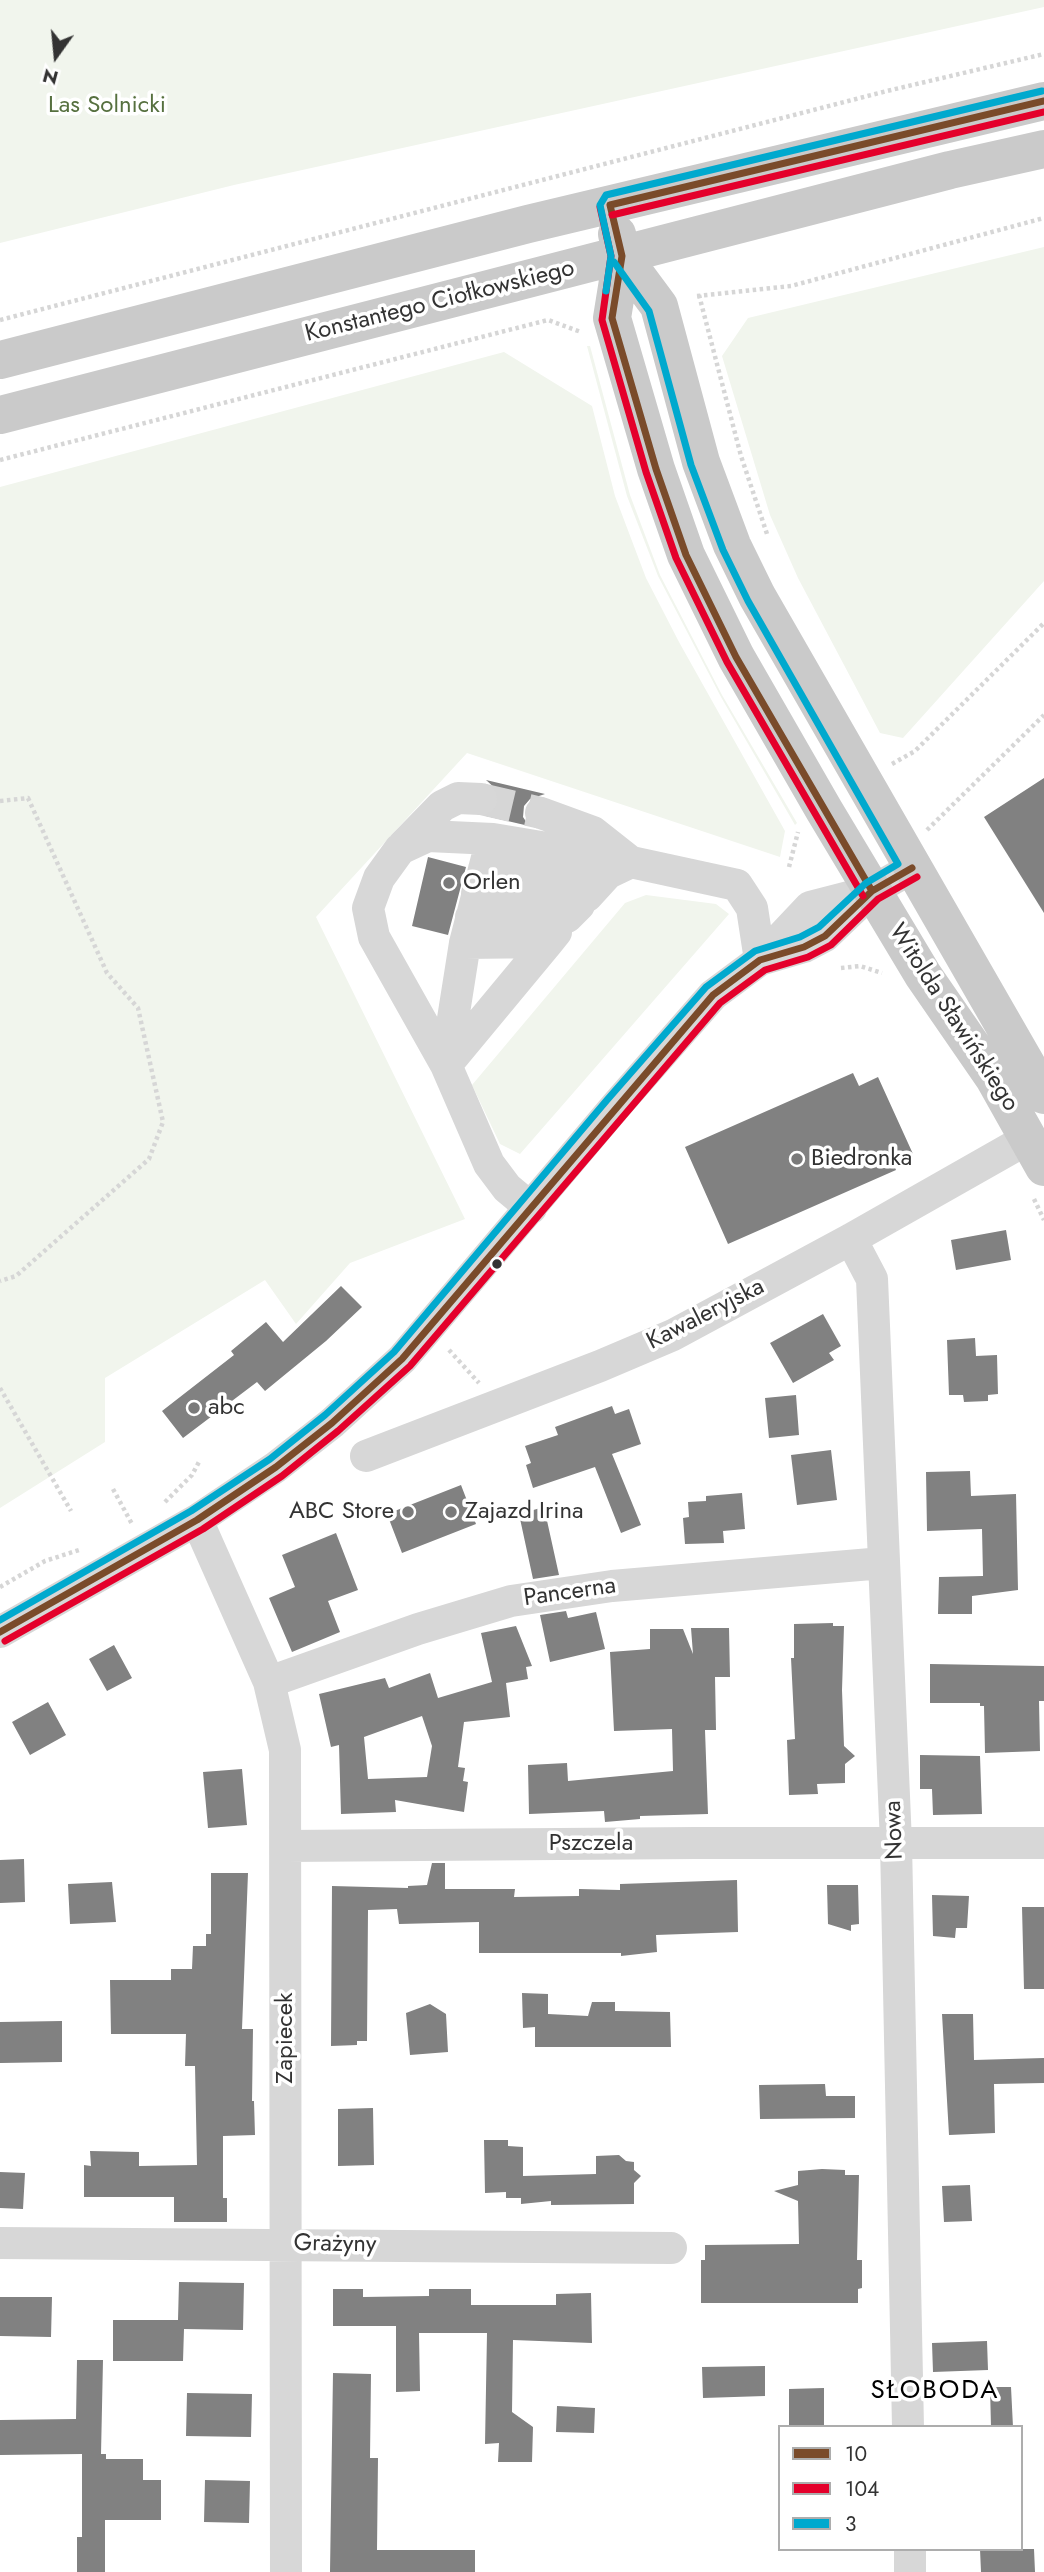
<!DOCTYPE html>
<meta charset="utf-8">
<style>
body{margin:0}
#map{position:relative;width:1044px;height:2572px;overflow:hidden;background:#fff;font-family:Jost,sans-serif}
canvas{display:block}
.legend{position:absolute;left:778px;top:2425px;width:245px;height:126px;box-sizing:border-box;background:#fff;border:2px solid #adadad;margin:0;padding:9px 12px;list-style:none;font-size:21px;color:#333}
.legend li{display:flex;align-items:center;gap:14px;height:35px}
.legend b{width:35px;border:2px solid #adadad}
.north{position:absolute;left:21px;top:21px;width:70px;height:70px;-webkit-text-stroke:5px #fff;paint-order:stroke;rotate:195deg;font-size:19px;font-weight:700;line-height:28px;text-align:center;color:#333}
.north::after{content:'';display:block;margin:auto;width:24px;height:32px;background:#333;clip-path:polygon(50% 0,100% 100%,50% 72%,0 100%)}
</style>
<div id="map">
<canvas width="1044" height="2572"></canvas>
<ul class="legend">
<li><b style="height:9px;background:#7a4b2a"></b>10</li>
<li><b style="height:9px;background:#e4002b"></b>104</li>
<li><b style="height:9px;background:#00a9ce"></b>3</li>
</ul>
<div class="north">N</div>
</div>
<script>
const context = document.querySelector('canvas').getContext('2d');
context.lineJoin = 'round';
function paint(path, color) { context.fillStyle = color; context.fill(path, 'evenodd'); }
const toPath = rows => new Path2D(rows.map(r => 'M' + r).join(''));
function strokePath(path, color, width, dash) { context.strokeStyle = color; context.lineWidth = width; context.lineCap = dash ? 'butt' : 'round'; context.setLineDash(dash || []); context.stroke(path); }
function write(font, color, halo, rows, align = 'center') {
  context.font = font + ' Jost,sans-serif'; context.lineWidth = 7; context.setLineDash([]); context.textBaseline = 'middle'; context.strokeStyle = halo; context.fillStyle = color; for (const [text, x, y, turn = 0] of rows) {
    context.save(); context.translate(x, y); context.rotate((+turn || 0) * Math.PI / 180); context.textAlign = isNaN(turn) ? turn : align; if (halo) context.strokeText(text, 0, 0); context.fillText(text, 0, 0); context.restore();
  }
}
const green = toPath([
 [0,0,1044,0,1044,7,234,185,0,243],
 [1044,247,1044,581,903,738,880,733,798,578,770,515,722,356,748,318],
 [587,346,590,346,630,495,660,575,722,695,797,823,795,825,721,697,658,576,627,496],
 [504,352,592,406,615,496,646,578,679,642,785,831,780,857,467,753,316,917,465,1219,350,1263,296,1324,265,1280,105,1378,105,1442,0,1508,0,487],
 [646,895,716,904,729,914,520,1154,500,1144,472,1085,625,903]
]);
const building = toPath([
 [1044,778,1044,913,984,817],
 [486,780,545,794,530,799,524,806,523,817,529,826,486,816,496,809,499,799,497,790],
 [428,857,466,867,448,935,412,926],
 [853,1073,859,1086,878,1077,913,1154,893,1163,896,1170,728,1244,685,1147],
 [1006,1230,1011,1260,956,1270,951,1240],
 [341,1286,362,1307,326,1341,265,1391,257,1382,183,1438,162,1411,234,1355,231,1351,266,1322,283,1342],
 [823,1314,841,1346,829,1353,834,1360,793,1383,770,1343],
 [975,1338,976,1356,997,1355,998,1394,988,1395,988,1401,964,1402,963,1395,949,1395,947,1340],
 [796,1395,799,1435,769,1438,765,1398],
 [612,1406,615,1414,629,1409,641,1444,612,1454,641,1525,621,1533,595,1467,533,1488,526,1465,531,1463,525,1446,558,1435,555,1427],
 [831,1450,837,1500,797,1505,791,1455],
 [970,1471,971,1496,1016,1494,1018,1590,972,1596,972,1614,938,1614,939,1577,983,1576,982,1529,927,1531,926,1472],
 [461,1485,476,1524,402,1553,387,1514],
 [742,1493,745,1529,723,1531,724,1543,685,1544,683,1518,689,1517,688,1502,706,1501,706,1496],
 [544,1507,559,1575,533,1579,519,1514],
 [336,1533,358,1590,328,1601,340,1632,292,1652,269,1598,295,1587,282,1555],
 [566,1611,568,1618,596,1612,605,1649,550,1662,540,1615],
 [833,1623,833,1626,844,1626,842,1690,844,1746,855,1756,845,1764,845,1783,817,1784,818,1794,789,1795,787,1740,795,1739,791,1658,794,1658,794,1624],
 [516,1626,532,1666,526,1667,528,1679,506,1683,510,1717,464,1722,458,1767,465,1768,463,1781,468,1782,464,1812,395,1800,396,1812,341,1814,339,1745,331,1747,319,1694,385,1678,389,1688,430,1673,438,1698,492,1682,481,1633],
 [422,1716,432,1746,427,1777,368,1779,364,1737],
 [691,1628,729,1628,730,1677,715,1677,716,1730,705,1730,708,1814,640,1816,640,1819,605,1822,604,1811,529,1814,528,1765,567,1763,568,1781,673,1771,672,1729,614,1731,610,1652,650,1649,650,1629,683,1629,693,1654],
 [114,1645,132,1678,107,1691,89,1659],
 [930,1664,1044,1666,1044,1701,1039,1701,1040,1751,985,1753,984,1706,980,1706,980,1703,930,1703],
 [48,1702,66,1735,30,1755,12,1722],
 [920,1755,980,1756,982,1814,933,1815,932,1789,920,1789],
 [242,1769,247,1825,208,1828,203,1772],
 [24,1859,25,1902,0,1903,0,1860],
 [432,1863,445,1863,445,1889,515,1889,514,1897,579,1896,579,1889,620,1890,620,1884,737,1880,738,1932,656,1935,657,1952,621,1956,621,1953,479,1953,479,1922,399,1924,397,1909,368,1910,367,2041,357,2041,357,2045,331,2046,332,1886,408,1888,408,1886,427,1885],
 [211,1873,248,1873,242,2029,253,2029,252,2101,254,2101,255,2135,223,2136,223,2198,227,2198,227,2222,174,2222,174,2197,84,2197,84,2165,91,2166,90,2151,139,2152,139,2166,197,2165,195,2066,185,2066,186,2034,111,2034,110,1980,171,1980,171,1969,192,1969,193,1946,206,1946,206,1934,211,1934],
 [112,1882,116,1922,70,1924,68,1884],
 [827,1885,858,1885,859,1924,851,1925,851,1931,828,1924],
 [932,1895,969,1896,967,1928,956,1928,955,1938,933,1936],
 [1022,1907,1044,1907,1044,1989,1024,1989],
 [522,1993,548,1994,548,2014,588,2016,592,2002,615,2002,615,2011,670,2012,671,2047,535,2047,535,2027,523,2028],
 [430,2004,446,2014,448,2052,410,2055,406,2013],
 [942,2014,973,2014,974,2060,1044,2058,1044,2083,994,2084,995,2133,949,2135],
 [62,2021,62,2062,0,2063,0,2022],
 [825,2084,826,2096,855,2096,855,2118,760,2119,759,2085],
 [373,2108,374,2165,338,2166,338,2109],
 [484,2140,508,2140,508,2146,523,2147,523,2176,596,2174,596,2156,619,2155,626,2161,634,2162,634,2170,641,2176,634,2183,634,2204,551,2205,551,2201,521,2204,521,2198,506,2198,506,2192,485,2193],
 [822,2169,845,2170,845,2175,859,2175,857,2260,862,2260,862,2288,858,2289,858,2303,701,2303,701,2260,705,2260,705,2245,799,2244,798,2201,774,2191,798,2185,798,2171],
 [0,2172,25,2173,23,2209,0,2208],
 [970,2185,972,2221,944,2222,942,2186],
 [179,2282,244,2283,243,2330,184,2329,183,2361,113,2361,113,2320,178,2320],
 [333,2289,363,2289,363,2297,429,2296,429,2289,471,2289,471,2305,556,2305,556,2294,591,2293,592,2343,513,2340,512,2412,533,2427,532,2462,498,2462,499,2443,485,2444,487,2333,419,2333,420,2391,396,2392,396,2326,333,2326],
 [0,2297,52,2297,51,2337,0,2336],
 [987,2341,988,2370,933,2372,932,2343],
 [77,2360,103,2360,101,2454,106,2454,106,2459,143,2459,143,2480,161,2480,161,2520,105,2520,105,2572,77,2572,77,2537,82,2537,82,2454,0,2455,0,2420,76,2419],
 [765,2366,765,2396,703,2398,702,2367],
 [333,2373,371,2374,370,2458,378,2458,377,2550,475,2550,475,2572,330,2572],
 [990,2387,1011,2387,1013,2427,991,2427],
 [824,2388,824,2427,789,2427,789,2389],
 [187,2393,252,2394,251,2437,186,2436],
 [557,2406,595,2408,594,2433,556,2432],
 [205,2480,250,2481,249,2523,204,2522],
 [980,2549,1034,2549,1035,2572,981,2572]
]);
const minorTunnel = toPath([
 [481,799,541,813]
]);
const path = toPath([
 [699,295,741,456,768,537],
 [697,296,791,286,1044,218],
 [0,320,887,91,1044,54],
 [0,460,548,320,581,332],
 [892,764,915,751,1044,623],
 [0,801,28,798,107,973,138,1008,163,1122,149,1159,16,1276,0,1281],
 [927,830,1044,715],
 [789,867,798,832],
 [841,968,860,966,882,973],
 [1034,1199,1044,1220],
 [449,1350,479,1383],
 [0,1388,71,1511],
 [113,1489,132,1524],
 [165,1502,192,1475,200,1460],
 [0,1587,45,1561,79,1550]
]);
const minor = toPath([
 [403,846,442,806,458,798,481,799],
 [484,869,608,873,631,862,593,832,541,813],
 [477,894,587,896,608,873],
 [471,917,567,917,579,905],
 [465,943,548,942,556,932],
 [760,960,804,947,825,936,872,891,912,868],
 [446,1063,465,943,489,850],
 [446,1065,374,937,368,908,379,878,400,849,428,836,493,839,631,862,737,885,752,908,760,960],
 [531,1208,507,1188,489,1164,446,1065,548,942],
 [851,1239,872,1279,896,1843,908,2427],
 [366,1456,600,1366,673,1335,851,1239,1029,1138],
 [197,1520,269,1682,285,1750,286,2572],
 [0,1632,197,1520,276,1467,332,1423,402,1359,615,1107,713,995,760,960,810,907,872,891],
 [269,1682,418,1629,511,1601,612,1586,883,1563],
 [286,1846,695,1843,1044,1843],
 [0,2243,671,2248],
 [910,2549,910,2572]
]);
const major = toPath([
 [617,234,622,256,612,318,656,469,686,555,736,657,824,810,923,975,994,1078,1044,1167],
 [622,256,659,306,701,462,732,545,757,596,1044,1095],
 [0,360,528,224,1044,101],
 [0,415,950,170,1044,149]
]);
const bus1 = toPath([
 [610,205,622,256,612,318,656,469,686,555,736,657,872,891],
 [610,205,1044,101],
 [0,1632,197,1520,276,1467,332,1423,402,1359,713,995,760,960,804,947,825,936,872,891,912,868]
]);
const bus2 = toPath([
 [600,207,611,256,602,320,646,472,676,558,727,662,863,896],
 [612,215,1044,112],
 [5,1641,203,1529,282,1476,338,1431,410,1366,720,1003,765,970,808,957,831,945,878,899,917,877]
]);
const bus3 = toPath([
 [606,291,611,256,600,205,606,195,1042,91],
 [0,1620,191,1511,270,1459,325,1415,394,1352,607,1100,706,987,755,951,800,937,819,927,866,883,898,864,748,601,723,550,691,465,649,311,614,262]
]);
const markers = [
 [449,883,7,"#7a7a7a"],
 [797,1159,7,"#7a7a7a"],
 [497,1264,6,"#333"],
 [194,1408,7,"#7a7a7a"],
 [408,1512,7,"#7a7a7a"],
 [451,1512,7,"#7a7a7a"]
];
const parkNames = [
 ["Las Solnicki",107,106]
];
const streetNames = [
 ["Konstantego Ciołkowskiego",440,302,-14],
 ["Witolda Sławińskiego",953,1018,57],
 ["Kawaleryjska",706,1315,-27],
 ["Pancerna",570,1593,-8],
 ["Nowa",895,1830,-92],
 ["Pszczela",591,1844],
 ["Zapiecek",286,2038,-90],
 ["Grażyny",335,2245,1]
];
const poiNames = [
 ["Orlen",463,883],
 ["Biedronka",811,1159],
 ["abc",208,1408],
 ["ABC Store",394,1512,"right"],
 ["Zajazd Irina",465,1512]
];
const neighbourhoodNames = [
 ["SŁOBODA",935,2392]
];
paint(green, '#f1f5ed');
paint(building, '#818181');
strokePath(minorTunnel, '#d6d6d6', 32, [32, 16]);
strokePath(path, '#d6d6d6', 4.5, [3.5, 3.5]);
strokePath(minor, '#d7d7d7', 32);
strokePath(major, '#cacaca', 38);
strokePath(bus1, '#7a4b2a', 7);
strokePath(bus2, '#e4002b', 7);
strokePath(bus3, '#00a9ce', 7);
for (const [x, y, r, color] of markers) { const dot = new Path2D(); dot.arc(x, y, r, 0, 2 * Math.PI); context.fillStyle = color; context.fill(dot); strokePath(dot, '#fff', 2.5); }
write('24px', '#56703f', '#fff', parkNames);
write('24px', '#333', '#fff', streetNames);
write('24px', '#333', '#fff', poiNames, 'left');
context.letterSpacing = '2px';
write('26px', '#000', '#fff', neighbourhoodNames);
context.letterSpacing = '0px';
</script>
